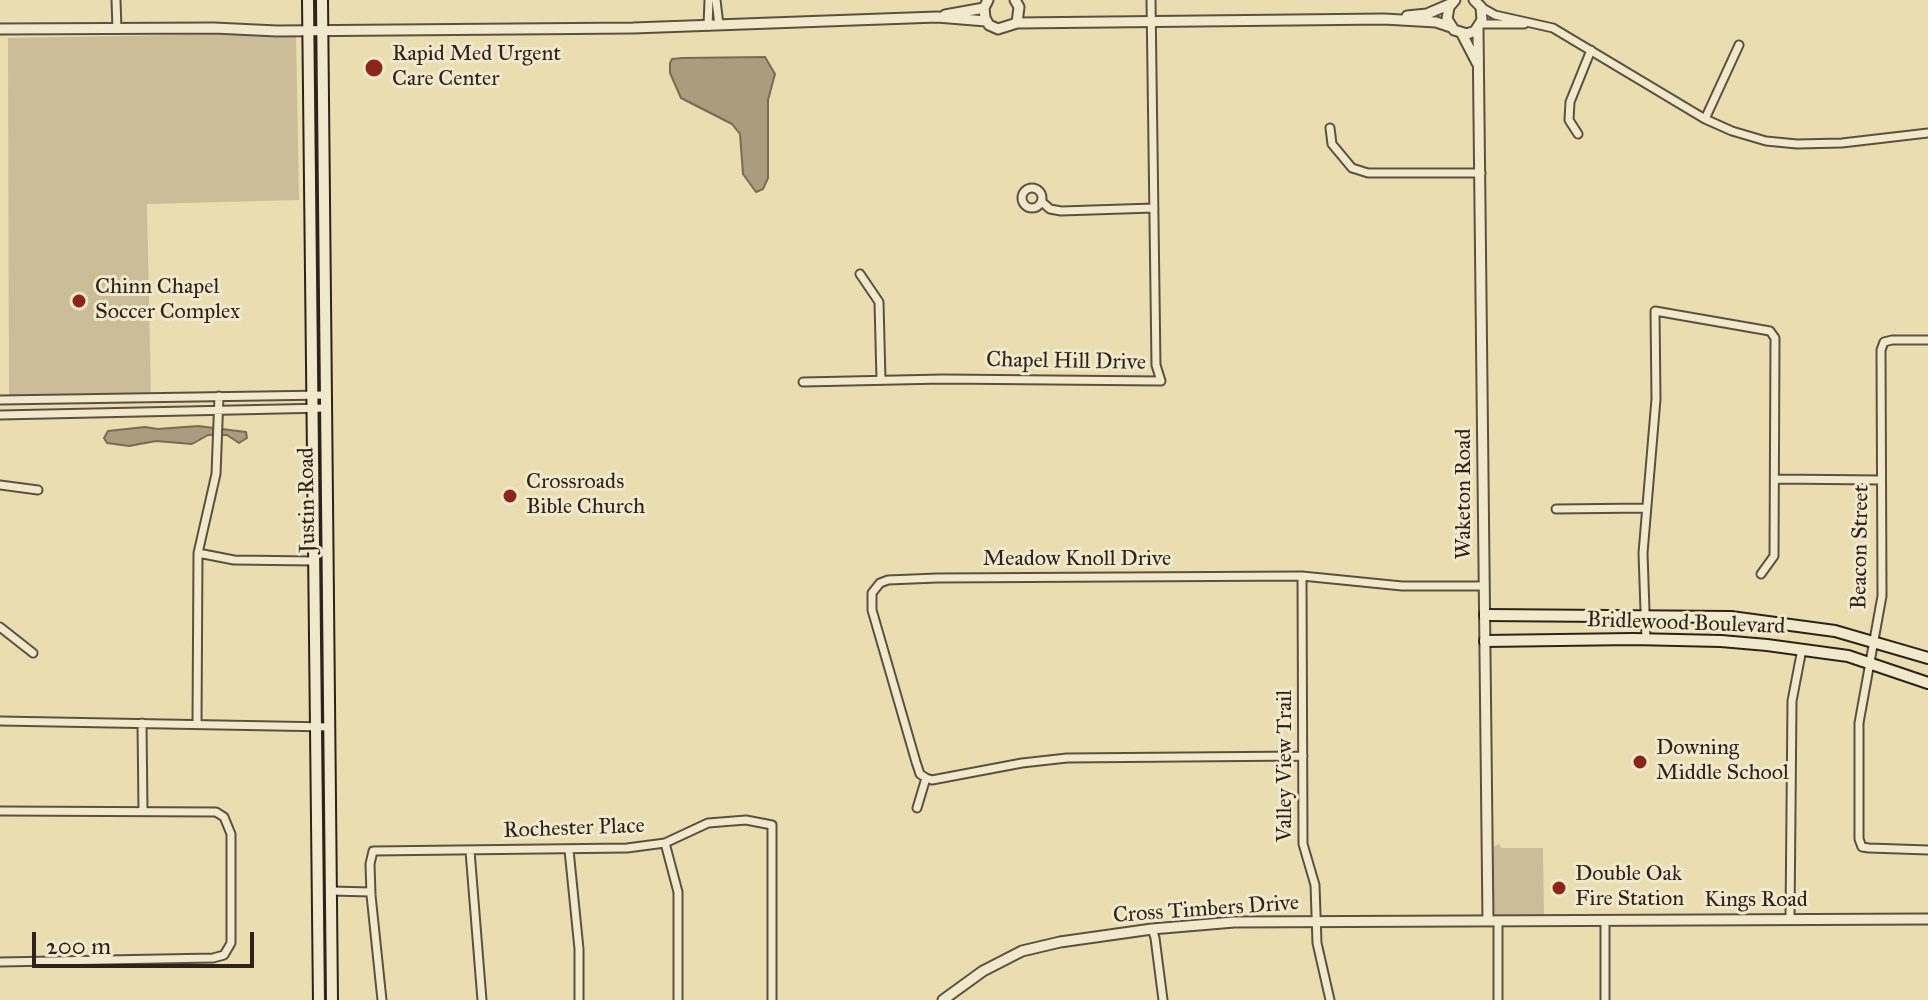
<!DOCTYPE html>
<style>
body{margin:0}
#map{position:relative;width:1928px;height:1000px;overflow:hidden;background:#eaddb0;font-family:"IM FELL Great Primer",serif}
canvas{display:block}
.scale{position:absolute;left:32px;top:932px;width:222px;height:36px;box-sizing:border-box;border:4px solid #2f211b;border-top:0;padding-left:10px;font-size:24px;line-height:28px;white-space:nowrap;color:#2f211b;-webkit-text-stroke:6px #f1e9cc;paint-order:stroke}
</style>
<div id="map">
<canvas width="1928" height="1000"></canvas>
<div class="scale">200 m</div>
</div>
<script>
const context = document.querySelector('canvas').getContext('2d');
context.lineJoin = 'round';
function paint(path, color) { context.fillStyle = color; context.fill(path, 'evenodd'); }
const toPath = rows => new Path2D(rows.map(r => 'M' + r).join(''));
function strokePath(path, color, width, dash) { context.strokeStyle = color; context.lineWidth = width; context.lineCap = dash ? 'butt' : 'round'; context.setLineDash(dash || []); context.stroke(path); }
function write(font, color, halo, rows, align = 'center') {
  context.font = font + ' "IM FELL Great Primer",serif'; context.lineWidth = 6; context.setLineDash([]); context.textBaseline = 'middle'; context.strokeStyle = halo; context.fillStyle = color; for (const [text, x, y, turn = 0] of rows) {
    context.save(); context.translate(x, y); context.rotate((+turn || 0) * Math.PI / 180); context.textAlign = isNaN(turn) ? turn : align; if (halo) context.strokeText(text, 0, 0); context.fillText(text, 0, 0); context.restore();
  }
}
const green = toPath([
 [296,33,299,200,147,204,151,399,9,401,8,38],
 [1499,844,1501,848,1543,848,1544,918,1497,917,1493,914,1493,847]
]);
const water = toPath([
 [765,57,775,74,768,100,768,178,763,189,756,192,743,174,740,134,732,124,681,98,670,73,670,63,672,59,682,58,765,57],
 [198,426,246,432,247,438,239,443,227,435,208,435,192,444,156,441,129,446,107,443,104,438,108,431,145,427,158,429,198,426]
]);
const minor = toPath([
 [116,0,117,29],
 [716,0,719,25],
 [1481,7,1495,15,1553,28,1705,119,1732,131,1766,141,1797,144,1842,143,1928,133],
 [1481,24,1524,24],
 [708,26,709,0],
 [1705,119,1739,45],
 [1330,128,1332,144,1352,168,1368,173,1481,173],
 [1578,134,1569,120,1570,102,1591,50],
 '1022 198a10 10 0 1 1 20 0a10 10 0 1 1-20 0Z',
 [1042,202,1050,209,1061,211,1154,208],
 [860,274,879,302,881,380],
 [1928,340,1892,340,1884,342,1881,350,1882,596,1859,723,1859,839,1862,847,1869,848,1928,850],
 [803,382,943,379,1161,381,1156,365,1151,0],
 [0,400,326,395],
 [0,415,327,408],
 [1776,479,1880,480],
 [0,485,38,490],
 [1556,509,1646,508],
 [198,553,234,560,314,561],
 [1302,576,1303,844,1315,885,1317,943,1330,1000],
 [0,627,33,653],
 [1646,639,1643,553,1656,399,1655,311,1770,331,1775,338,1774,556,1761,574],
 [0,721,330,727],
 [142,723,143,811],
 [197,724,198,553,216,474,219,396],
 [1303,756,1067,758,1022,763,932,780,926,778,920,774,916,762,872,610,872,593,880,583,888,580,937,578,1302,576,1402,586,1483,586],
 [917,808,926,778],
 [0,811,216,812,224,817,231,834,231,943,224,955,213,958,0,962],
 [665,843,678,892,678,1000],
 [569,850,579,949,579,1000],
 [470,851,482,1000],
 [331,891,371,892],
 [1790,919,1792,701,1802,649],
 [1605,921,1605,1000],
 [1152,929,1155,938,1163,1000],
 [382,1000,371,895,370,864,373,851,627,848,665,843,708,823,746,820,772,825,772,1000],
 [1498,1000,1498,922]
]);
const tertiary = toPath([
 [988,0,984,8,985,18,989,25,998,29,1017,23,1019,7,1015,0],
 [1455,0,1449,7,1447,19,1454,30,1467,34,1475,31,1482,20,1481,7,1474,0],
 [945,15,984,8],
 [1407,16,1427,14,1450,4],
 [1017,23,1384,19,1436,22,1451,27],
 [1478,28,1488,921],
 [0,29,214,28,277,31,633,28,937,17,986,21],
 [1462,34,1477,63],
 [943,1000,983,971,1022,951,1060,942,1152,929,1234,922,1928,919]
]);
const secondary = toPath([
 [308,0,319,1000],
 [322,0,332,1000],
 [1485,615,1731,617,1835,631,1928,658],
 [1485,641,1633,639,1721,641,1767,645,1848,656,1928,683]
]);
const markers = [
 [374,68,10,"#8f2418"],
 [79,301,8,"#8f2418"],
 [510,496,8,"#8f2418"],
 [1640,762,8,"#8f2418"],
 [1559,888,8,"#8f2418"]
];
const poiNames = [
 ["Rapid Med Urgent",392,55],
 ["Care Center",392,80],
 ["Chinn Chapel",95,288],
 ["Soccer Complex",95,313],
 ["Crossroads",526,483],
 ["Bible Church",526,508],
 ["Downing",1656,749],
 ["Middle School",1656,774],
 ["Double Oak",1575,875],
 ["Fire Station",1575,900]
];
const streetNames = [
 ["Chapel Hill Drive",1066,362,1],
 ["Waketon Road",1465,494,-90],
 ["Justin Road",308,500,-91],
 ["Beacon Street",1861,547,-89],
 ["Meadow Knoll Drive",1077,560],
 ["Bridlewood Boulevard",1686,624,2],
 ["Valley View Trail",1286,766,-90],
 ["Rochester Place",574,829,-2],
 ["Kings Road",1756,901],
 ["Cross Timbers Drive",1206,910,-4]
];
paint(green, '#cabd97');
paint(water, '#aa9d7d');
strokePath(water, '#796b56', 2);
strokePath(minor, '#5e5040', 11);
strokePath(tertiary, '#5e5040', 13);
strokePath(secondary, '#2f211b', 14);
strokePath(minor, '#f1e9cc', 7);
strokePath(tertiary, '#f1e9cc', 9);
strokePath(secondary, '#f1e9cc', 10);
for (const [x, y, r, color] of markers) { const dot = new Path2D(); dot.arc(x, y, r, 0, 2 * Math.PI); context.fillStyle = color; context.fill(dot); strokePath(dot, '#f1e9cc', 3); }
write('22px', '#2f211b', '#f1e9cc', poiNames, 'left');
write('22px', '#2f211b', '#f1e9cc', streetNames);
</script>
